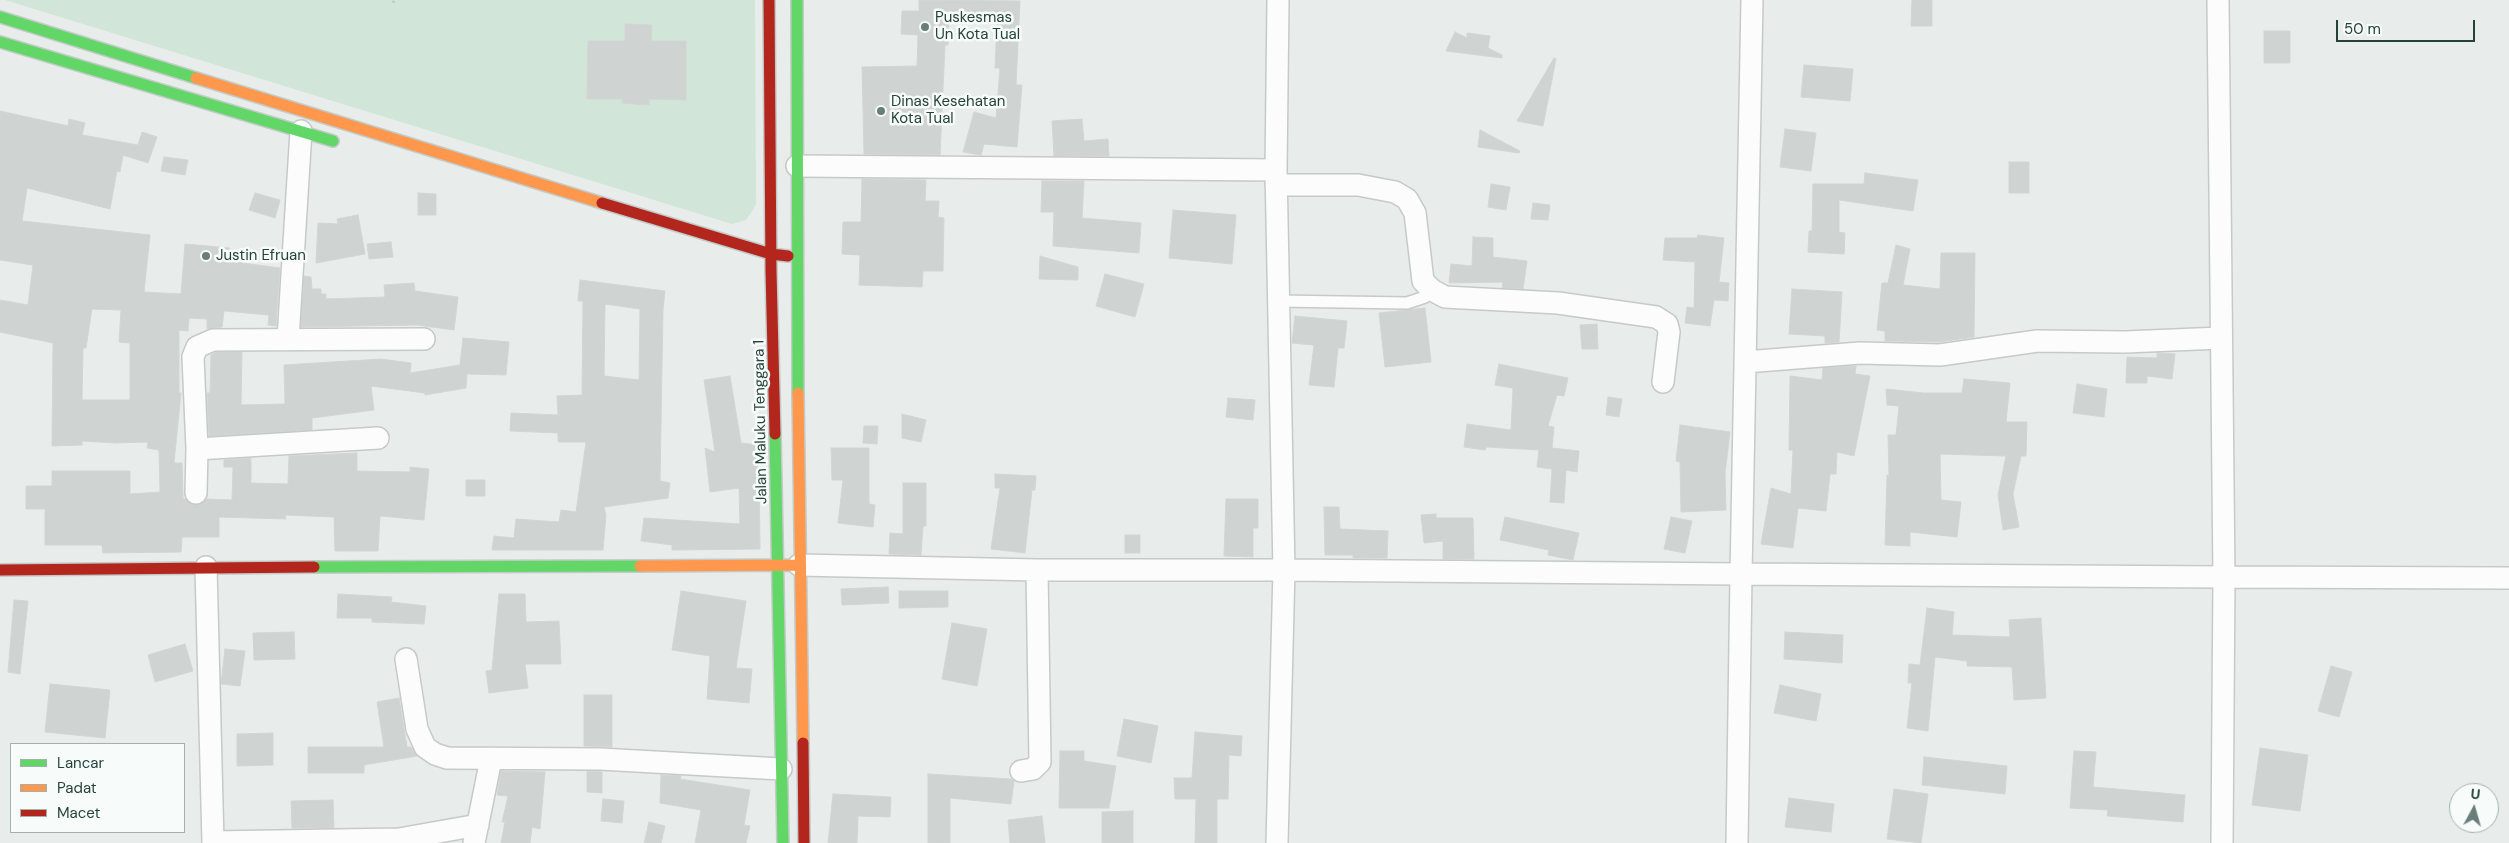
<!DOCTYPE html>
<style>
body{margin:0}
#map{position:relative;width:2509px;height:843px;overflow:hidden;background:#e8edeb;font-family:"DM Sans",sans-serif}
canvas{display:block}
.legend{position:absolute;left:10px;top:743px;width:175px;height:90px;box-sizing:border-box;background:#f7fbf9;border:1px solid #a3b1ad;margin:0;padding:6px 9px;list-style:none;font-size:15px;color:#24423a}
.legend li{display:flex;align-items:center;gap:10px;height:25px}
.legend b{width:25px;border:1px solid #a3b1ad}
.north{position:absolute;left:2449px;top:783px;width:50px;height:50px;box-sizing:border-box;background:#f7fbf9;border:1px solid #a3b1ad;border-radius:50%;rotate:6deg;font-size:14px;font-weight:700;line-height:20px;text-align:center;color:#24423a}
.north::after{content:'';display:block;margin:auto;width:18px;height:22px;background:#697e78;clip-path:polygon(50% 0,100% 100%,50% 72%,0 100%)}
.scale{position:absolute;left:2336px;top:20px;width:139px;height:22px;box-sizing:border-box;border:2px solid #24423a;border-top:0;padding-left:6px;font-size:15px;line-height:18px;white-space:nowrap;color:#24423a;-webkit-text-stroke:4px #f7fbf9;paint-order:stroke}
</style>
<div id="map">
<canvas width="2509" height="843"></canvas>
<ul class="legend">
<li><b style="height:6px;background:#63d668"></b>Lancar</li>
<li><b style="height:6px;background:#ff974d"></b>Padat</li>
<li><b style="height:6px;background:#b3261e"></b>Macet</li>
</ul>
<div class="north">U</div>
<div class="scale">50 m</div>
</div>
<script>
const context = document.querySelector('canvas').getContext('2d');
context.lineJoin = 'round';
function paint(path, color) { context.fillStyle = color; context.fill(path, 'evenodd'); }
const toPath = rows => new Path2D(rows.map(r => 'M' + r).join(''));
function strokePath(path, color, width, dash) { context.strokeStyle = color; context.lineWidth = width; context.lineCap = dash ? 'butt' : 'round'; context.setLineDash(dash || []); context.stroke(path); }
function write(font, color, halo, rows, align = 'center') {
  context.font = font + ' "DM Sans",sans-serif'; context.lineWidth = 5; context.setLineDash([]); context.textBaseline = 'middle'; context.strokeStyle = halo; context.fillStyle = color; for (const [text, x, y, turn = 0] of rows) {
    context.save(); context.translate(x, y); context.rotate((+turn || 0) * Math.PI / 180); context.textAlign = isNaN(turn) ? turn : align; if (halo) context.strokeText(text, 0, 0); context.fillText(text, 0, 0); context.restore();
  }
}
const green = toPath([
 [5,0,755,0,756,205,746,220,732,224]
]);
const building = toPath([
 [919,0,1020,1,1016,85,1022,85,1017,147,984,144,981,155,963,152,974,112,996,118,1000,68,995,68,997,22,949,20,948,45,945,45,940,155,864,154,862,67,917,66,918,35,901,34,902,11,919,11,919,0],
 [1912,0,1932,0,1932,26,1911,26,1912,0],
 [625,24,652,25,651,41,686,41,686,100,649,99,649,105,622,103,622,99,587,99,588,41,625,41,625,24],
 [2264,31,2290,31,2290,63,2264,63,2264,31],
 [1455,32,1467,38,1467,33,1490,36,1488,48,1502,55,1502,58,1446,51,1455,32],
 [1554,58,1556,59,1543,126,1517,121,1554,58],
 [1804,65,1853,69,1850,101,1801,97,1804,65],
 [0,111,68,126,69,119,85,123,82,135,138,145,142,132,157,137,148,163,123,155,120,172,117,171,110,209,27,188,22,221,150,235,144,292,181,294,185,244,230,248,228,261,280,268,276,326,268,325,269,315,224,311,222,327,207,329,207,319,189,318,188,331,179,330,179,393,181,393,174,463,182,463,183,498,196,505,207,499,232,500,233,467,224,467,224,460,251,458,251,483,288,484,289,456,357,453,357,471,410,472,410,467,429,469,424,520,380,516,378,551,335,551,334,517,285,515,286,519,219,517,219,537,182,537,181,552,103,553,102,545,45,545,45,509,26,509,26,486,52,486,52,471,130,471,130,494,160,492,159,450,147,448,148,442,116,443,82,441,82,445,52,446,53,343,0,332,0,300,28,305,33,265,0,260,0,111],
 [92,309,121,310,119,342,130,343,130,400,82,400,83,348,86,348,92,309],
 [1082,119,1084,141,1108,139,1109,156,1054,156,1052,121,1082,119],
 [1785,129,1816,133,1811,171,1780,167,1785,129],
 [1480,130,1520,151,1519,153,1478,147,1480,130],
 [164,157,188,160,185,175,161,171,164,157],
 [2009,162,2029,162,2029,193,2009,193,2009,162],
 [1865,173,1918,180,1913,211,1839,200,1839,232,1845,233,1844,254,1808,252,1809,231,1812,231,1813,184,1864,184,1865,173],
 [862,179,926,180,925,201,939,201,938,217,944,218,943,271,923,271,922,287,859,285,860,255,842,254,843,222,861,222,862,179],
 [1042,181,1084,181,1082,218,1141,223,1139,253,1053,246,1054,212,1041,212,1042,181],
 [1491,184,1510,187,1506,210,1488,207,1491,184],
 [255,193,280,200,275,218,249,210,255,193],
 [418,193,436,194,436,215,418,215,418,193],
 [1533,203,1550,205,1548,220,1531,219,1533,203],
 [1173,210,1236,215,1232,264,1169,258,1173,210],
 [358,215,365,254,316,263,318,223,338,224,337,219,358,215],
 [1698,235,1724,238,1719,282,1729,283,1728,301,1714,300,1710,326,1685,323,1687,307,1694,308,1695,262,1663,260,1665,238,1697,238,1698,235],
 [1473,237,1493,238,1493,257,1527,261,1523,289,1502,288,1503,282,1449,283,1451,264,1472,266,1473,237],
 [391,242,393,257,369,259,367,244,391,242],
 [1896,245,1910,249,1903,285,1940,289,1941,253,1975,253,1974,337,1939,342,1885,341,1885,331,1877,330,1882,283,1888,283,1896,245],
 [1040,256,1078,267,1078,280,1039,279,1040,256],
 [1105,274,1144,284,1135,317,1096,306,1105,274],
 [304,276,311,277,312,289,321,289,321,294,326,294,326,299,385,297,384,285,414,283,415,291,458,297,454,330,417,325,301,327,304,276],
 [580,280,665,291,663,310,660,481,670,483,668,498,604,507,606,515,603,550,492,550,494,536,514,538,516,519,559,522,561,510,576,512,586,442,558,442,558,433,510,431,511,413,558,415,557,396,582,395,583,301,578,301,580,280],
 [605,304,640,309,639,380,604,376,605,304],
 [1792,289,1842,292,1839,342,1825,343,1825,336,1789,334,1792,289],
 [1425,308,1431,362,1385,367,1379,313,1425,308],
 [1295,316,1347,321,1344,348,1338,348,1334,387,1309,385,1314,345,1292,343,1295,316],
 [1597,324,1598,349,1582,349,1580,325,1597,324],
 [463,338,509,342,506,375,467,374,466,388,425,395,425,393,371,386,374,410,312,418,312,430,209,436,207,393,210,393,211,355,216,352,242,352,241,405,285,404,284,365,381,359,411,363,410,373,460,365,463,338],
 [2157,353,2175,354,2172,379,2147,376,2147,383,2126,383,2127,357,2157,358,2157,353],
 [1499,364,1568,378,1564,396,1557,395,1548,426,1554,427,1552,448,1579,451,1577,472,1566,470,1564,503,1550,502,1552,469,1537,467,1539,450,1486,447,1485,450,1464,447,1467,424,1511,430,1513,388,1495,385,1499,364],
 [1856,366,1855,374,1870,376,1854,456,1837,452,1836,474,1830,474,1826,511,1798,508,1793,548,1761,544,1771,488,1791,494,1793,450,1789,450,1790,376,1822,380,1823,368,1856,366],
 [730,376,741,443,758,445,757,472,759,472,760,549,672,550,672,545,641,541,644,518,740,524,739,488,710,492,705,448,715,452,704,380,730,376],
 [1964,379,2010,383,2006,422,2027,422,2026,456,2021,456,2013,494,2019,527,2003,530,1998,495,2006,456,1940,454,1941,500,1961,502,1957,537,1910,532,1910,546,1885,545,1887,475,1889,476,1888,435,1896,435,1899,406,1887,405,1886,389,1923,393,1962,393,1964,379],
 [2077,384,2107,389,2104,417,2073,413,2077,384],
 [1608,397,1622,399,1619,417,1606,415,1608,397],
 [1228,398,1255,400,1253,420,1226,417,1228,398],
 [902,414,926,420,921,442,902,438,902,414],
 [1680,425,1730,432,1725,473,1726,510,1681,512,1680,462,1676,461,1680,425],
 [864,426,878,426,877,444,863,443,864,426],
 [831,448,869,448,869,504,875,505,873,527,838,523,843,480,832,480,831,448],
 [995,474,1036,476,1035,490,1032,490,1025,553,991,549,1000,488,995,488,995,474],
 [466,480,485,480,485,496,466,496,466,480],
 [903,483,926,483,926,526,923,526,921,555,889,554,890,533,903,534,903,483],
 [1226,499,1258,499,1258,528,1253,528,1253,557,1224,556,1226,499],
 [1324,507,1339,507,1340,529,1388,531,1387,558,1353,558,1353,555,1325,555,1324,507],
 [1436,514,1436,518,1473,518,1474,559,1443,559,1443,541,1424,543,1421,515,1436,514],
 [1505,517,1579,533,1573,560,1548,555,1549,550,1500,540,1505,517],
 [1671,517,1692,521,1685,553,1664,549,1671,517],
 [1125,535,1140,535,1140,553,1125,553,1125,535],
 [888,587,889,603,842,605,841,589,888,587],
 [681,591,746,601,736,668,752,669,749,703,707,699,710,656,672,650,681,591],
 [899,591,948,591,948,607,899,608,899,591],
 [338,594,392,597,391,602,426,606,424,624,372,622,372,618,337,618,338,594],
 [499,594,525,594,526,622,559,621,561,664,525,664,528,688,489,693,486,671,492,670,499,594],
 [14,600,28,601,20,674,8,672,14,600],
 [1927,608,1954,612,1952,635,2010,637,2009,620,2041,618,2046,698,2014,700,2012,667,1967,666,1967,661,1935,657,1928,731,1907,728,1912,683,1908,683,1909,664,1920,665,1927,608],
 [952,623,987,629,977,686,942,679,952,623],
 [294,632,295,659,254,660,253,633,294,632],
 [1785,632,1843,635,1842,663,1784,659,1785,632],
 [185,644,193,671,155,682,148,655,185,644],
 [225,649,245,651,240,686,221,684,225,649],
 [2331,666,2352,672,2339,717,2318,711,2331,666],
 [50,684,110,690,105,738,45,732,50,684],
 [1780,685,1821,694,1816,721,1774,713,1780,685],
 [584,695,612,695,612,747,584,746,584,695],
 [399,698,407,747,411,747,417,756,364,765,364,773,308,773,308,747,384,747,377,702,399,698],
 [1124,719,1158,726,1151,763,1117,756,1124,719],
 [1195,732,1242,736,1241,756,1229,755,1228,799,1217,799,1217,843,1195,843,1196,799,1175,799,1174,778,1192,778,1195,732],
 [273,733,273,765,237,766,237,734,273,733],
 [2260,748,2308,755,2300,811,2252,805,2260,748],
 [1060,751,1084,751,1084,761,1116,766,1109,808,1059,808,1060,751],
 [2074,751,2096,752,2093,787,2185,795,2183,822,2107,816,2108,810,2070,808,2074,751],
 [1924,757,2007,766,2005,794,1922,785,1924,757],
 [501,771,545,772,540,829,532,827,530,843,501,843,505,822,502,822,508,796,497,795,501,771],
 [587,771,602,772,602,793,587,792,587,771],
 [928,774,1011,779,1014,781,1011,804,950,798,950,843,928,843,928,774],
 [661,775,681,776,680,779,750,790,744,825,750,826,746,843,695,843,701,810,660,803,661,775],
 [1894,789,1928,794,1921,843,1887,839,1894,789],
 [833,794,891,797,890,817,858,816,857,843,828,843,833,794],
 [1789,798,1834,804,1831,832,1785,827,1789,798],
 [603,799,624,801,622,823,601,821,603,799],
 [333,800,334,828,292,828,291,801,333,800],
 [1133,811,1133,843,1102,843,1102,812,1133,811],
 [1042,816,1045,843,1010,843,1008,820,1042,816],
 [649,822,665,826,661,843,644,843,649,822]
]);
const path = toPath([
 [393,3,394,0]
]);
const lane = toPath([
 [1278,301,1407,303,1425,297,1432,290]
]);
const street = toPath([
 [1278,0,1276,170,1284,570,1741,574,1737,843],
 [1752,0,1741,574,2224,577,2222,843],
 [2218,0,2224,577,2509,578],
 [797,166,1276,170],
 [1276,185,1358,185,1395,192,1407,199,1415,213,1423,281,1432,290,1445,297,1558,303,1656,317,1667,324,1669,332,1663,382],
 [288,339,301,131],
 [1745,362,1860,353,1940,355,2037,341,2125,342,2221,338],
 [197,449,378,438],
 [196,493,197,449,193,357,197,347,213,340,424,339],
 [799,565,1037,570,1284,570,1277,843],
 [206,567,213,843],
 [406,659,417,729,425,747,435,754,447,758,600,759,781,769],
 [1021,771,1033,769,1040,762,1037,570],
 [213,842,399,839,478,825],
 [474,843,491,759]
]);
const fast = toPath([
 [797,0,798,393],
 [0,17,196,78],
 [0,42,333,141],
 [775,434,783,843],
 [314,567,640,566]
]);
const slow = toPath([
 [196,78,602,203],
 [798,393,803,743],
 [640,566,796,565]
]);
const jam = toPath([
 [769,0,771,271,775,434],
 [602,203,771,254,788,256],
 [0,570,314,567],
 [803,743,804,843]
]);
const markers = [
 [925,27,5,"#697e78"],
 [881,111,5,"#697e78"],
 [206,256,5,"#697e78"]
];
const poiNames = [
 ["Puskesmas",935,18],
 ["Un Kota Tual",935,35],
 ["Dinas Kesehatan",891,102],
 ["Kota Tual",891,119],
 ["Justin Efruan",216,256]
];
const streetNames = [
 ["Jalan Maluku Tenggara 1",761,422,-91]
];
paint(green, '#d1e6d8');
paint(building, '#cfd4d2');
strokePath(building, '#d1d6d4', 1);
strokePath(lane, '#c5cac8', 14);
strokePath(street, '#c5cac8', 24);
strokePath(fast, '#c3cbc8', 14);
strokePath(slow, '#c3cbc8', 14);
strokePath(jam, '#c3cbc8', 14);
strokePath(path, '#c3ccca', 3, [2.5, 4]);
strokePath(lane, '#fcfcfc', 11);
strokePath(street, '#fcfcfc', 21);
strokePath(fast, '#63d668', 11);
strokePath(slow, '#ff974d', 11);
strokePath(jam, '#b3261e', 11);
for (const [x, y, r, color] of markers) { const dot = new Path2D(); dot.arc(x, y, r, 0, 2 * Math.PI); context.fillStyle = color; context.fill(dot); strokePath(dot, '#f7fbf9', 2); }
write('15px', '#24423a', '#f7fbf9', poiNames, 'left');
write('15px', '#24423a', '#f7fbf9', streetNames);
</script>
